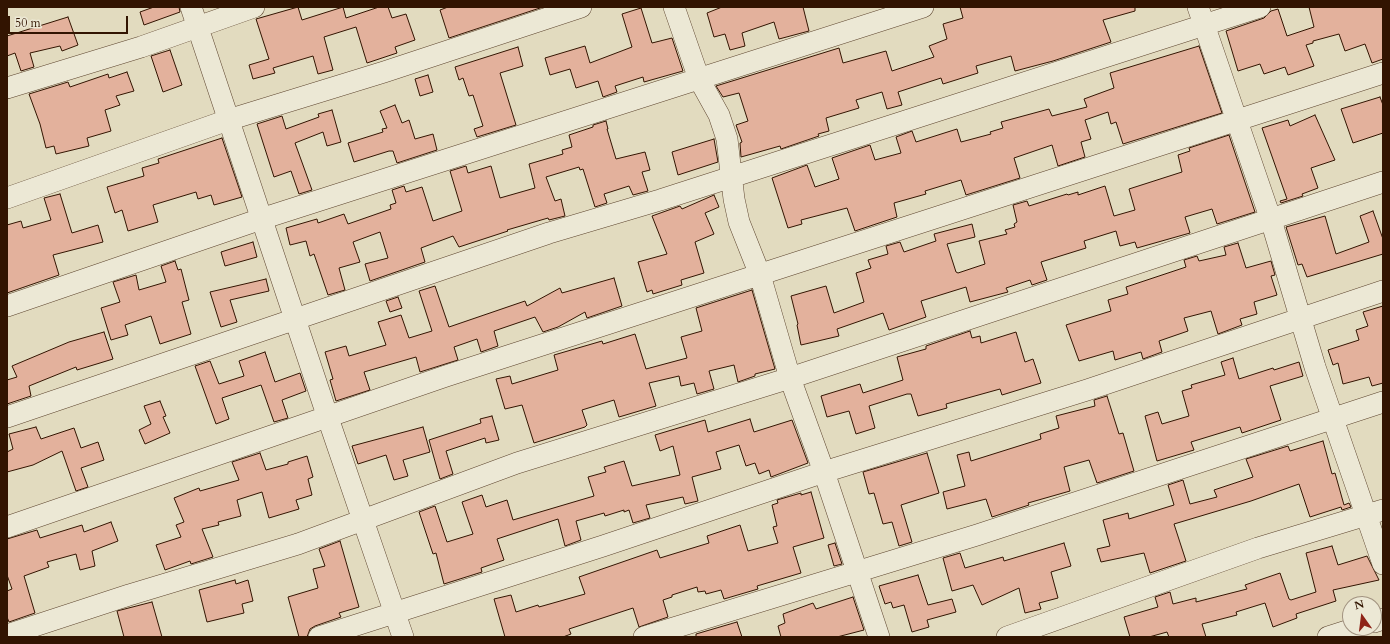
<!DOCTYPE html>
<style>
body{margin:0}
#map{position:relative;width:1390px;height:644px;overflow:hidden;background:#e2dbbf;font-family:Cardo,serif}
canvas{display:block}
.frame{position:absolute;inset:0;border:8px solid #321401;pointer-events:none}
.north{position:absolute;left:1342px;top:596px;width:40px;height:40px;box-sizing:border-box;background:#ece8d5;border:1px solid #a29380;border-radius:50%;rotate:346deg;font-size:11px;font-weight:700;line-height:16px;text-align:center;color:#321401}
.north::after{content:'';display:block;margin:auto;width:14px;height:18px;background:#8f2418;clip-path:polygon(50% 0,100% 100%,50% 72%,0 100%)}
.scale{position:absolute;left:8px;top:16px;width:120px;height:18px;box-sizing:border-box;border:2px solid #321401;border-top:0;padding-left:5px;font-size:12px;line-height:14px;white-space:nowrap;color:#321401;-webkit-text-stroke:3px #ece8d5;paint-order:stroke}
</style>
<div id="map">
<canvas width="1390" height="644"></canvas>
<div class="frame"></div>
<div class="north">N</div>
<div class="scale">50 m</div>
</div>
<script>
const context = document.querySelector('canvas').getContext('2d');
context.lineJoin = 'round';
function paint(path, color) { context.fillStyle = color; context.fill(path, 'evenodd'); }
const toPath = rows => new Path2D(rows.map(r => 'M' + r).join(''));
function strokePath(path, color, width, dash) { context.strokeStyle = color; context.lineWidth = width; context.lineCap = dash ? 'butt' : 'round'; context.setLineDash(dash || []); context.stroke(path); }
const building = toPath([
 [154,7,179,7,180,12,144,25,140,12,154,7],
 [298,7,302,20,343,7,346,18,379,7,388,7,392,18,406,14,415,40,395,47,397,53,367,63,356,27,324,37,333,70,318,74,313,56,273,68,275,73,253,79,249,65,269,59,256,19,298,7],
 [448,7,543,7,449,38,440,10,448,7],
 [722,7,803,7,809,31,779,39,774,22,742,33,745,46,730,50,725,34,714,37,707,13,722,7],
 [960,7,1135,7,1135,11,1103,20,1111,42,1053,61,1015,71,1011,56,976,66,978,73,943,84,941,78,898,92,902,105,887,109,882,92,856,100,859,108,826,118,829,131,818,134,819,136,781,149,780,146,741,157,740,143,742,142,736,125,748,121,739,93,723,97,716,86,839,48,843,63,886,51,892,71,934,57,929,46,947,39,943,24,963,18,960,7],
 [1309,7,1383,7,1383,59,1372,63,1365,44,1345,51,1339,34,1313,41,1313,43,1306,45,1314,66,1288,75,1285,67,1264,74,1260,64,1238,71,1226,31,1264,18,1271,11,1278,9,1287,36,1314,27,1309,7],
 [641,8,652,43,672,38,683,71,644,82,643,77,615,86,617,92,603,97,598,81,576,88,570,69,550,75,545,58,585,46,590,63,632,47,622,14,641,8],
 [68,17,78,45,62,51,60,46,30,53,34,67,21,71,15,53,7,56,7,36,68,17],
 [1199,46,1222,113,1123,144,1116,122,1111,124,1108,112,1085,120,1091,139,1081,142,1085,157,1058,166,1052,145,1014,158,1020,178,966,195,961,180,925,191,926,194,894,203,897,217,855,231,847,208,801,220,802,224,788,228,772,178,807,165,815,187,839,179,832,158,870,145,875,160,901,153,896,137,912,131,916,142,957,129,961,142,991,134,990,132,1003,128,1001,122,1049,109,1052,116,1087,107,1084,99,1114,88,1110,73,1199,46],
 [518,47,523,66,500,73,516,125,477,137,474,129,483,126,473,95,469,96,463,78,459,80,455,67,518,47],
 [170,50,182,85,163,92,151,56,170,50],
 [127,72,134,91,116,96,120,105,105,110,111,131,87,138,89,146,56,154,54,146,46,148,40,124,29,94,68,82,70,87,108,74,109,78,127,72],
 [428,75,433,92,420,96,415,79,428,75],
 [1380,97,1383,105,1383,133,1353,143,1341,109,1380,97],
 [395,105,402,123,409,120,415,139,433,134,437,150,397,163,393,151,389,151,354,162,348,143,383,132,382,129,387,128,380,111,395,105],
 [332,110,341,142,327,146,323,132,295,143,312,190,299,194,291,171,274,177,257,124,282,116,286,129,319,117,318,114,332,110],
 [1315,115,1335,160,1311,168,1318,188,1302,194,1303,196,1281,203,1280,201,1287,199,1262,128,1288,120,1290,126,1315,115],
 [606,121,608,129,607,129,616,159,645,152,650,170,642,172,648,191,633,195,629,186,604,194,607,203,595,207,583,169,580,170,579,167,546,177,555,201,561,199,565,216,549,220,548,218,507,230,508,231,459,247,453,236,421,248,425,262,370,281,365,264,388,258,380,232,353,242,360,262,339,268,345,290,328,295,314,254,310,256,306,241,290,245,286,228,317,219,318,223,344,214,348,224,391,209,390,205,396,203,392,190,404,186,406,192,422,187,433,221,462,211,450,171,466,166,468,173,491,166,500,198,535,188,529,164,563,154,562,150,572,147,569,135,593,127,593,125,606,121],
 [1229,135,1255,212,1217,224,1212,209,1185,217,1190,233,1137,248,1135,242,1120,246,1116,231,1084,241,1086,248,1041,262,1047,280,1032,285,1030,280,1006,288,1008,292,970,302,966,287,921,301,926,317,889,330,883,313,837,329,839,336,801,345,797,325,798,324,791,296,826,286,834,313,864,302,856,273,871,268,868,260,888,254,886,246,900,242,904,252,936,241,934,234,972,224,975,237,947,244,956,272,958,273,985,264,979,241,1007,234,1005,230,1015,227,1014,224,1017,222,1013,205,1027,201,1029,206,1067,194,1068,195,1078,192,1078,195,1105,186,1114,216,1135,210,1129,189,1182,172,1178,155,1190,151,1189,148,1229,135],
 [222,138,242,197,214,205,211,195,198,199,196,192,153,205,158,222,128,231,122,210,115,213,107,187,144,176,142,168,159,163,158,159,222,138],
 [714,139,718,162,678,175,672,152,714,139],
 [60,194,72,233,98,225,103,242,53,255,59,275,7,293,7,225,21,221,23,228,51,220,44,198,60,194],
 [714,195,719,207,705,213,714,234,695,242,704,273,681,280,682,285,653,294,652,290,647,292,638,262,667,254,652,216,680,206,682,209,714,195],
 [1373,211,1383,239,1383,254,1307,277,1302,264,1298,265,1286,227,1325,216,1336,254,1369,242,1360,216,1373,211],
 [253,242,257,257,225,266,221,252,253,242],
 [1238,243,1246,268,1271,261,1275,275,1271,276,1277,295,1254,302,1257,314,1240,319,1242,325,1218,334,1211,311,1184,318,1188,331,1159,341,1162,352,1143,359,1141,352,1115,360,1113,351,1079,361,1066,325,1111,311,1108,300,1128,294,1126,287,1186,267,1184,260,1197,256,1199,261,1226,255,1224,247,1238,243],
 [175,261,178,270,181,269,189,300,182,302,191,334,160,344,151,316,125,325,128,335,111,340,101,308,120,302,113,282,136,275,139,290,166,282,161,266,175,261],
 [614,278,622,306,587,318,585,312,558,327,543,332,535,317,494,331,498,346,481,352,477,339,454,347,458,360,420,372,416,357,364,372,370,390,336,401,330,380,333,379,325,352,346,346,349,356,386,345,378,322,401,315,409,338,432,331,419,291,435,286,449,327,525,301,527,306,560,288,562,293,614,278],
 [266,279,269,291,230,300,237,322,221,327,210,292,266,279],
 [752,290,775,369,755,374,755,376,738,382,734,365,709,371,714,389,697,394,694,383,681,386,679,376,649,383,656,406,619,417,614,400,582,410,587,425,585,427,534,443,522,405,505,409,496,379,510,376,512,384,558,370,554,355,602,341,603,344,635,334,646,369,687,358,681,337,702,331,696,308,752,290],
 [398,297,402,308,390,312,386,301,398,297],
 [1383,306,1383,383,1372,386,1369,377,1343,384,1338,363,1333,365,1328,350,1359,340,1356,330,1368,326,1363,312,1383,306],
 [970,331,972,338,980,336,981,343,1016,332,1025,362,1033,359,1041,383,1002,395,1000,389,946,404,947,408,918,416,911,394,907,394,869,406,875,428,856,434,849,411,827,417,821,396,860,384,863,393,903,380,897,357,926,349,926,346,970,331],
 [104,332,113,359,77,370,76,367,29,386,31,396,7,404,7,380,17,377,12,366,69,342,104,332],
 [265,352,275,382,300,373,306,391,282,400,288,418,274,422,261,385,222,398,229,419,216,424,195,366,210,361,219,384,244,376,239,361,265,352],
 [1233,358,1239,379,1273,368,1274,370,1299,362,1303,376,1270,386,1281,420,1242,433,1240,427,1191,442,1194,450,1157,461,1145,416,1158,412,1162,424,1189,416,1182,391,1192,388,1191,385,1225,375,1221,362,1233,358],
 [1107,396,1119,434,1123,433,1134,471,1097,483,1089,460,1064,467,1070,491,1028,503,1029,505,992,517,986,499,947,509,943,492,965,486,957,455,969,452,971,461,1041,439,1040,434,1059,428,1056,416,1095,406,1094,400,1107,396],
 [160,401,166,416,163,417,170,433,145,444,139,430,151,424,144,406,160,401],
 [492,416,499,440,486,443,485,438,446,451,453,474,440,479,429,440,481,423,480,419,492,416],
 [750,419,754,432,792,420,808,463,771,477,769,470,759,474,755,463,746,466,739,445,716,452,721,469,692,477,698,501,685,504,683,497,646,505,650,518,633,523,629,510,624,512,624,510,605,516,604,513,576,521,581,540,565,546,558,519,497,539,504,560,481,568,482,572,444,584,436,553,433,554,419,512,435,506,447,542,473,534,462,502,482,495,486,507,507,500,513,520,594,496,588,477,606,472,604,467,624,461,632,486,680,475,673,446,660,451,655,435,705,420,708,432,750,419],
 [36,427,41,439,74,428,81,448,98,442,104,460,81,468,88,487,76,491,62,451,33,465,7,472,7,452,13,449,9,434,36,427],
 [423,427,430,452,403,460,408,476,394,480,386,455,358,464,352,446,423,427],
 [1323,441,1332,474,1335,473,1344,505,1349,503,1351,507,1342,510,1341,507,1310,517,1299,484,1251,501,1174,524,1186,561,1150,573,1144,553,1101,562,1097,549,1110,546,1103,520,1128,513,1129,519,1174,505,1168,485,1183,480,1190,504,1217,497,1214,490,1253,477,1246,459,1288,446,1290,451,1323,441],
 [260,453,266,470,288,464,288,462,307,456,313,477,308,479,312,495,296,500,299,509,269,518,262,492,237,500,241,516,218,522,219,525,202,529,213,557,191,564,190,561,165,570,156,545,181,537,176,525,184,522,174,498,199,488,200,491,239,480,232,462,260,453],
 [927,453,939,493,901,505,912,542,899,546,892,522,883,524,874,493,869,494,863,472,927,453],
 [811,492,824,538,793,547,801,573,757,586,758,589,724,599,721,590,706,594,705,591,698,592,697,587,672,595,672,597,663,600,668,617,639,627,633,608,569,629,571,634,563,637,505,637,494,599,511,595,516,612,538,605,539,607,585,594,579,577,657,550,660,558,709,543,707,536,740,525,748,551,778,543,773,527,777,526,772,505,778,503,777,500,801,493,801,495,811,492],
 [111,522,118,541,92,551,95,566,80,570,76,554,47,562,49,567,24,576,35,613,9,622,7,617,7,591,12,589,7,575,7,539,37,530,40,538,82,525,84,532,111,522],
 [340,541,359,607,339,613,341,617,315,626,310,629,307,637,299,637,288,597,318,588,313,569,325,566,319,549,340,541],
 [835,543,842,564,834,566,828,545,835,543],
 [1064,543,1071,566,1051,572,1058,598,1039,603,1041,609,1025,613,1019,588,982,605,973,585,952,591,943,558,960,553,965,568,1003,557,1004,561,1064,543],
 [1332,546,1338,565,1367,556,1379,580,1333,590,1336,601,1296,614,1297,618,1273,627,1265,603,1236,612,1237,615,1202,624,1206,637,1169,637,1167,632,1149,637,1130,637,1124,617,1158,607,1155,597,1170,592,1173,604,1196,598,1196,602,1247,589,1245,585,1280,573,1289,599,1291,600,1316,592,1306,553,1332,546],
 [918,575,928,605,952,599,956,612,927,620,929,627,912,632,904,605,893,608,891,602,885,604,879,586,918,575],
 [235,580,236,584,248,580,253,601,242,604,244,613,207,622,199,590,235,580],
 [853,597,864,630,837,637,781,637,778,626,785,623,783,614,813,603,816,609,853,597],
 [152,602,162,637,124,637,117,611,152,602],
 [737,622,742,637,696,637,696,634,737,622]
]);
const minor = toPath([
 [191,7,328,418,403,637],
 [674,7,699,79,719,115,727,139,734,199,739,222,760,275,790,378,824,472,879,637],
 [1198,7,1271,220,1315,367,1383,564],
 [7,88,141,47,254,7],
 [7,198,228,120,384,72,581,7],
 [7,306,261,219,923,7],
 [7,417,549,233,660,200,1260,7],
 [7,527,446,376,1383,73],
 [1374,622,1383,619],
 [7,635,129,595,298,544,517,463,790,378,1383,182],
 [319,637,603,546,824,472,1087,390,1383,291],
 [644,637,977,535,1383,402],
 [1007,637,1258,548,1383,510],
 [1328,637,1356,628]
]);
paint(building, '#e3b19c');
strokePath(building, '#321401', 1);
strokePath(minor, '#5e4630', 22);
strokePath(minor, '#ece8d5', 21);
</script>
